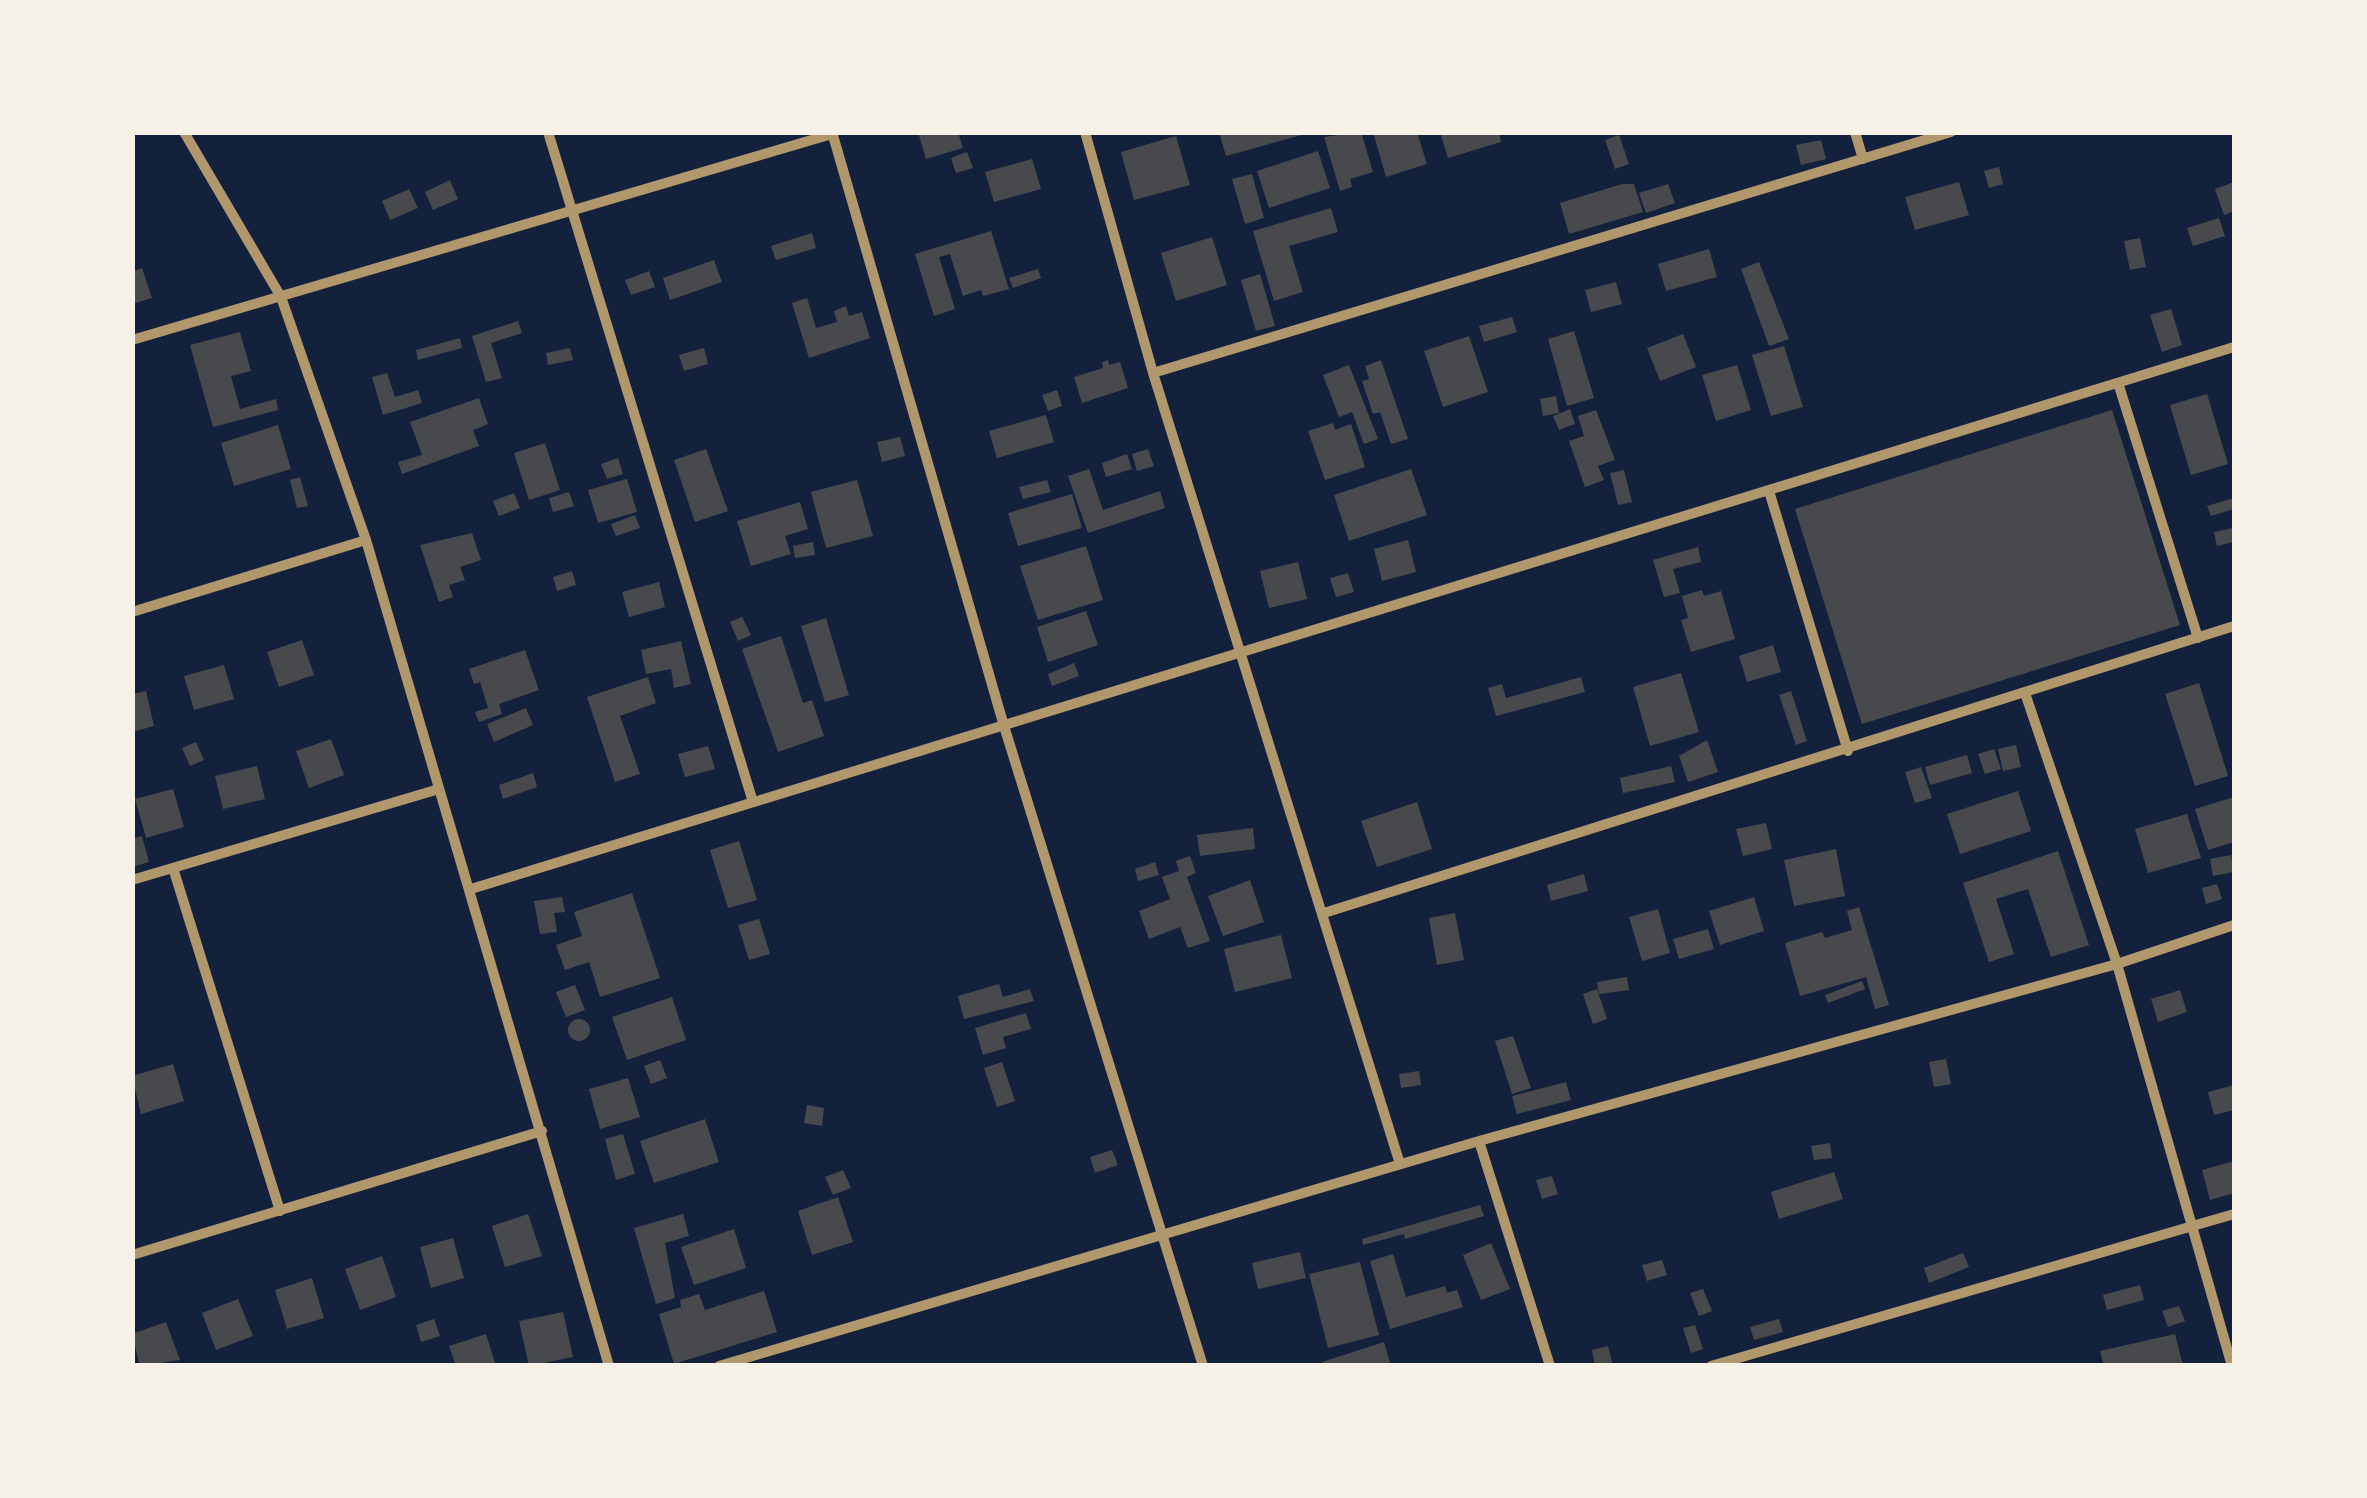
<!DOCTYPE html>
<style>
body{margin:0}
#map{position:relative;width:2367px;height:1498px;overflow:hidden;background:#14213d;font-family:Raleway,sans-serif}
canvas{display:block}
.frame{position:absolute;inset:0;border:135px solid #f6f1e7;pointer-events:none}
</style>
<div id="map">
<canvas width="2367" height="1498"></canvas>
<div class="frame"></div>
</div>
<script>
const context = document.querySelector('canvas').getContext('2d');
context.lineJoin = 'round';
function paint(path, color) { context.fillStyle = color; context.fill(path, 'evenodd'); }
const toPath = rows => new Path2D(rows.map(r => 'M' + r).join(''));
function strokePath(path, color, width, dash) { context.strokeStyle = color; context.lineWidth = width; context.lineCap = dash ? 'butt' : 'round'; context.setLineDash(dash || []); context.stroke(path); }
const building = toPath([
 [918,132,958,132,963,148,926,159],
 [1219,132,1305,132,1305,134,1226,156],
 [1361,132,1373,172,1350,179,1352,187,1340,191,1324,137],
 [1373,132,1417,132,1427,164,1386,177],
 [1440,132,1499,132,1501,142,1448,158],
 [1619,135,1629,164,1615,169,1605,140],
 [1176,136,1190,185,1134,200,1121,152],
 [1821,140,1826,159,1801,165,1796,145],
 [1318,151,1330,188,1269,208,1257,171],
 [967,152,973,168,956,173,951,158],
 [1032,159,1041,189,994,202,985,172],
 [1999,167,2003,184,1989,188,1984,171],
 [1252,174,1264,218,1245,224,1232,179],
 [450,180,458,199,433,210,425,192],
 [1959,182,1969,215,1915,230,1905,197],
 [2234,182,2234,211,2224,215,2215,189],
 [1622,184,1634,184,1643,212,1569,234,1560,203],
 [1668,184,1675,203,1646,213,1639,193],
 [409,189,418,208,390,220,382,201],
 [1331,208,1338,232,1289,246,1303,292,1274,301,1253,231],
 [2219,218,2225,236,2193,246,2187,228],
 [991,231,1009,289,983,296,981,290,963,296,950,254,939,257,955,309,934,316,915,254],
 [812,233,816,248,776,260,771,246],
 [1212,237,1227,285,1176,301,1161,253],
 [2140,238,2146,267,2130,270,2124,241],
 [1709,249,1717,277,1666,291,1658,264],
 [714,260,722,282,670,300,663,278],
 [1759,262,1789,339,1769,346,1741,269],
 [142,268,152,298,132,304,132,272],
 [1038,269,1041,278,1013,288,1009,278],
 [649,271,655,287,631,295,625,280],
 [1260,274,1275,326,1256,331,1241,280],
 [1616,282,1622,304,1591,312,1585,290],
 [807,298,816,328,837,322,834,311,846,306,849,316,862,312,870,338,809,358,792,303],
 [2171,309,2182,345,2162,352,2150,315],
 [1512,317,1517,332,1484,342,1479,326],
 [518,321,522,333,491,343,502,378,486,382,472,336],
 [1574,331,1594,398,1567,406,1548,339],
 [240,332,251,371,231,376,240,409,276,399,278,410,213,427,190,345],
 [1683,334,1696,367,1660,381,1647,348],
 [1469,336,1488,392,1443,407,1424,351],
 [460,338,462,348,418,360,416,350],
 [1784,346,1803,407,1771,416,1752,355],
 [570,348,573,360,548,365,546,353],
 [704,348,708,364,684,371,679,355],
 [1108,360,1109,365,1120,362,1128,388,1082,403,1074,377,1103,368,1102,362],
 [1381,360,1408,439,1391,444,1380,412,1373,414,1362,381,1369,379,1365,366],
 [1349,365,1378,439,1364,444,1352,412,1339,417,1323,375],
 [1737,365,1751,410,1716,421,1702,375],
 [387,373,395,397,418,390,422,403,383,415,372,377],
 [1057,390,1062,406,1048,411,1042,395],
 [2207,394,2228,464,2191,475,2170,405],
 [1556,396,1559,413,1543,416,1540,399],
 [479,398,488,424,473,430,479,446,402,474,398,462,422,455,410,422],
 [1570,409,1575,424,1559,430,1553,416],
 [1596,410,1615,460,1598,466,1604,480,1585,487,1569,441,1584,436,1578,416],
 [2112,410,2180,625,1862,724,1795,509],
 [1046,415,1054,442,997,458,989,431],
 [1333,423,1335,430,1351,424,1365,467,1325,480,1308,431],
 [278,425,291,469,234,486,221,443],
 [900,437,905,456,882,462,877,442],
 [545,443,560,490,529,500,514,453],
 [706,449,728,511,695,522,674,460],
 [1148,449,1154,466,1137,471,1132,454],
 [1127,454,1132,469,1106,477,1102,463],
 [618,458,623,474,607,479,601,464],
 [1089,469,1103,510,1160,491,1165,508,1088,533,1068,476],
 [1411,469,1427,515,1349,541,1334,495],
 [1624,470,1632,502,1618,505,1610,473],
 [300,477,308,506,297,508,290,480],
 [627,479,637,512,598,523,588,490],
 [857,480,873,536,826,548,811,492],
 [1047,480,1051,492,1023,499,1019,487],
 [569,492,574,506,553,512,549,498],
 [514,493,520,508,499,516,493,501],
 [1072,494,1082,528,1018,546,1008,513],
 [2234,498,2234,509,2211,516,2207,506],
 [800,502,808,529,785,536,791,554,751,566,737,521],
 [635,515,640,528,616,536,611,524],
 [2233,528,2234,542,2217,546,2214,532],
 [472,533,481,560,460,567,465,580,449,585,453,597,439,602,420,545],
 [1408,540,1416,572,1382,581,1374,549],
 [813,542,815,555,795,558,793,546],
 [1086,546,1103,600,1038,620,1020,566],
 [1698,547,1701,562,1673,569,1680,593,1664,597,1653,560],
 [1298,562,1307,599,1269,608,1260,571],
 [572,571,576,585,557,591,553,577],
 [1348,573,1354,592,1336,597,1330,578],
 [659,582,665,607,629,617,622,592],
 [1702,590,1704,596,1721,591,1735,639,1691,652,1681,620,1688,618,1682,596],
 [1086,611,1098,645,1048,662,1037,627],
 [742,617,751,635,738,641,730,622],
 [826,618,849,695,825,702,801,626],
 [781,636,803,703,812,700,824,736,778,752,742,649],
 [302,640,314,675,279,687,267,652],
 [681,641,691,684,674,688,671,669,646,674,641,650],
 [1773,645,1781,672,1747,682,1739,656],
 [525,650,539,690,499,704,502,714,479,722,475,712,488,708,480,682,474,684,469,669],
 [1074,663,1079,676,1052,686,1048,674],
 [224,665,234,699,194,710,184,676],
 [1681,673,1699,732,1650,746,1633,687],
 [648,677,656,703,620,716,640,774,615,782,587,697],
 [1581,677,1585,692,1496,716,1488,688,1502,684,1506,698],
 [2199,683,2228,776,2195,786,2165,694],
 [146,691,154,726,132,732,132,694],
 [1791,691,1807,741,1796,745,1779,695],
 [526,708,533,725,494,742,487,724],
 [331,739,344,775,309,788,296,751],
 [1707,740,1718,772,1688,782,1679,756],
 [196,742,204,760,190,766,182,748],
 [2016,745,2021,767,2003,771,1998,749],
 [708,746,715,769,685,777,678,754],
 [1994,749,2001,769,1985,774,1978,754],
 [1967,755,1972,773,1930,785,1925,767],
 [257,766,265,799,223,809,215,776],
 [1671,766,1675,782,1623,793,1620,778],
 [1921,767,1932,798,1915,803,1905,772],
 [533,773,537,787,503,799,499,785],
 [173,789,184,827,146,838,135,799],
 [2018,791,2031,831,1960,854,1947,814],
 [2234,797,2234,842,2208,850,2195,809],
 [1417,802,1432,849,1377,867,1361,821],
 [2187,814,2201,858,2148,873,2135,829],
 [1766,823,1772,849,1743,856,1736,829],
 [1253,828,1255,849,1200,856,1197,835],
 [142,836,149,862,132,867,132,839],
 [739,841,757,900,728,908,710,850],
 [1836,849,1845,896,1794,906,1784,860],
 [2058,851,2089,945,2051,957,2028,889,1996,899,2014,954,1989,962,1963,883],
 [2231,855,2234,872,2213,876,2210,859],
 [1190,856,1196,873,1187,877,1210,941,1188,948,1180,927,1149,939,1139,911,1170,899,1162,877,1179,871,1176,861],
 [1155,862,1159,875,1138,881,1135,869],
 [1584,874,1588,891,1551,901,1547,885],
 [1250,880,1264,922,1223,936,1208,896],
 [2217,884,2222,899,2206,904,2202,888],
 [632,893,660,978,600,997,589,962,565,970,556,945,582,936,574,912],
 [562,897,565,912,554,913,557,932,540,934,534,901],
 [1754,897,1764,931,1720,945,1709,911],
 [1859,907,1889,1005,1875,1009,1866,977,1800,996,1785,943,1822,932,1825,938,1852,930,1847,911],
 [1658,909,1670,953,1642,961,1629,917],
 [1455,913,1464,960,1437,965,1429,918],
 [759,919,770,954,749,960,738,925],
 [1708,929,1714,949,1679,959,1673,939],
 [1281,935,1292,978,1235,992,1224,949],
 [1627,977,1629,990,1599,994,1597,982],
 [1862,981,1865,989,1828,1003,1825,995],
 [999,984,1003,997,1030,989,1034,1001,964,1019,958,996],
 [575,985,585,1010,566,1017,556,992],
 [1597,989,1607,1019,1593,1024,1583,994],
 [2180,990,2187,1012,2158,1022,2151,999],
 [672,997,686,1040,627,1060,612,1017],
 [1026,1013,1031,1029,1003,1037,1006,1048,983,1055,975,1028],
 '568 1030a11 11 0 1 1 22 0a11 11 0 1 1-22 0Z',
 [1513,1036,1531,1088,1512,1094,1495,1041],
 [1946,1059,1951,1084,1934,1087,1929,1062],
 [660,1060,667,1078,651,1084,644,1066],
 [1002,1062,1015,1101,997,1107,984,1068],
 [173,1064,184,1101,141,1114,132,1076],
 [1419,1071,1421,1085,1401,1088,1399,1074],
 [628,1078,640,1117,600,1129,589,1089],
 [1566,1082,1571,1100,1517,1114,1512,1096],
 [2234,1085,2234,1110,2214,1115,2208,1092],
 [807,1105,824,1108,822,1126,804,1123],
 [705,1119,719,1162,654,1183,640,1141],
 [623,1134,635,1174,616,1180,605,1139],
 [1830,1143,1832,1158,1814,1160,1811,1146],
 [1112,1150,1118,1165,1095,1173,1090,1157],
 [2234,1161,2234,1193,2210,1200,2202,1170],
 [843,1170,851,1188,833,1195,825,1177],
 [1834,1172,1843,1199,1779,1219,1771,1192],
 [1552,1176,1558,1194,1542,1199,1536,1180],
 [838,1197,853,1242,812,1255,798,1211],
 [1480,1205,1484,1216,1405,1239,1404,1234,1363,1245,1362,1239],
 [528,1214,542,1256,505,1267,492,1226],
 [683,1214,689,1236,665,1243,675,1298,656,1304,634,1228],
 [734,1229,746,1268,694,1285,681,1247],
 [453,1238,464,1278,431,1288,420,1247],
 [1491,1243,1510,1289,1481,1300,1463,1255],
 [1300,1252,1306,1278,1258,1289,1252,1263],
 [1963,1253,1969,1267,1929,1283,1924,1268],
 [1393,1254,1406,1297,1445,1286,1447,1293,1457,1290,1463,1307,1390,1329,1370,1261],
 [382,1256,396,1297,360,1310,345,1269],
 [1662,1260,1667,1275,1647,1281,1642,1265],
 [1360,1262,1379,1335,1328,1348,1309,1274],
 [312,1278,324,1318,287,1329,275,1290],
 [2140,1285,2144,1300,2107,1310,2103,1295],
 [1703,1289,1712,1311,1699,1316,1690,1293],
 [764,1291,777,1332,674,1364,659,1314,681,1307,680,1300,699,1294,705,1310],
 [238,1299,253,1336,216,1350,202,1313],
 [2179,1306,2185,1321,2168,1327,2162,1311],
 [563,1312,573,1357,529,1366,519,1321],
 [434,1319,440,1336,421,1342,416,1325],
 [1779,1319,1783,1332,1754,1340,1750,1327],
 [166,1322,180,1360,140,1366,132,1334],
 [1695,1325,1703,1349,1691,1353,1683,1328],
 [486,1334,496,1366,456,1366,449,1346],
 [2175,1334,2183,1366,2104,1366,2100,1351],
 [1384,1342,1391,1366,1323,1366,1322,1362],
 [1608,1346,1613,1366,1595,1366,1592,1350]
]);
const minor = toPath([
 [184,132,281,297,366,540,609,1366],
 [548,132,753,802],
 [832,132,1004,726,1203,1366],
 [1085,132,1153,373,1400,1164],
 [1855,132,1863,159],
 [132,340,832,134],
 [1153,373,1951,132],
 [2119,386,2198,638],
 [1769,491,1848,751],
 [132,612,366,540],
 [2025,693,2117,964,2232,1366],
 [173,868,280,1211],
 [132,880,439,789],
 [471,889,2234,347],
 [1324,913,2234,626],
 [1479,1141,1550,1366],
 [132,1255,542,1131],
 [719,1366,1479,1141,2117,964,2234,925],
 [1711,1366,2234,1214]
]);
paint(building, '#48494c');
strokePath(minor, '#b1986c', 10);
</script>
